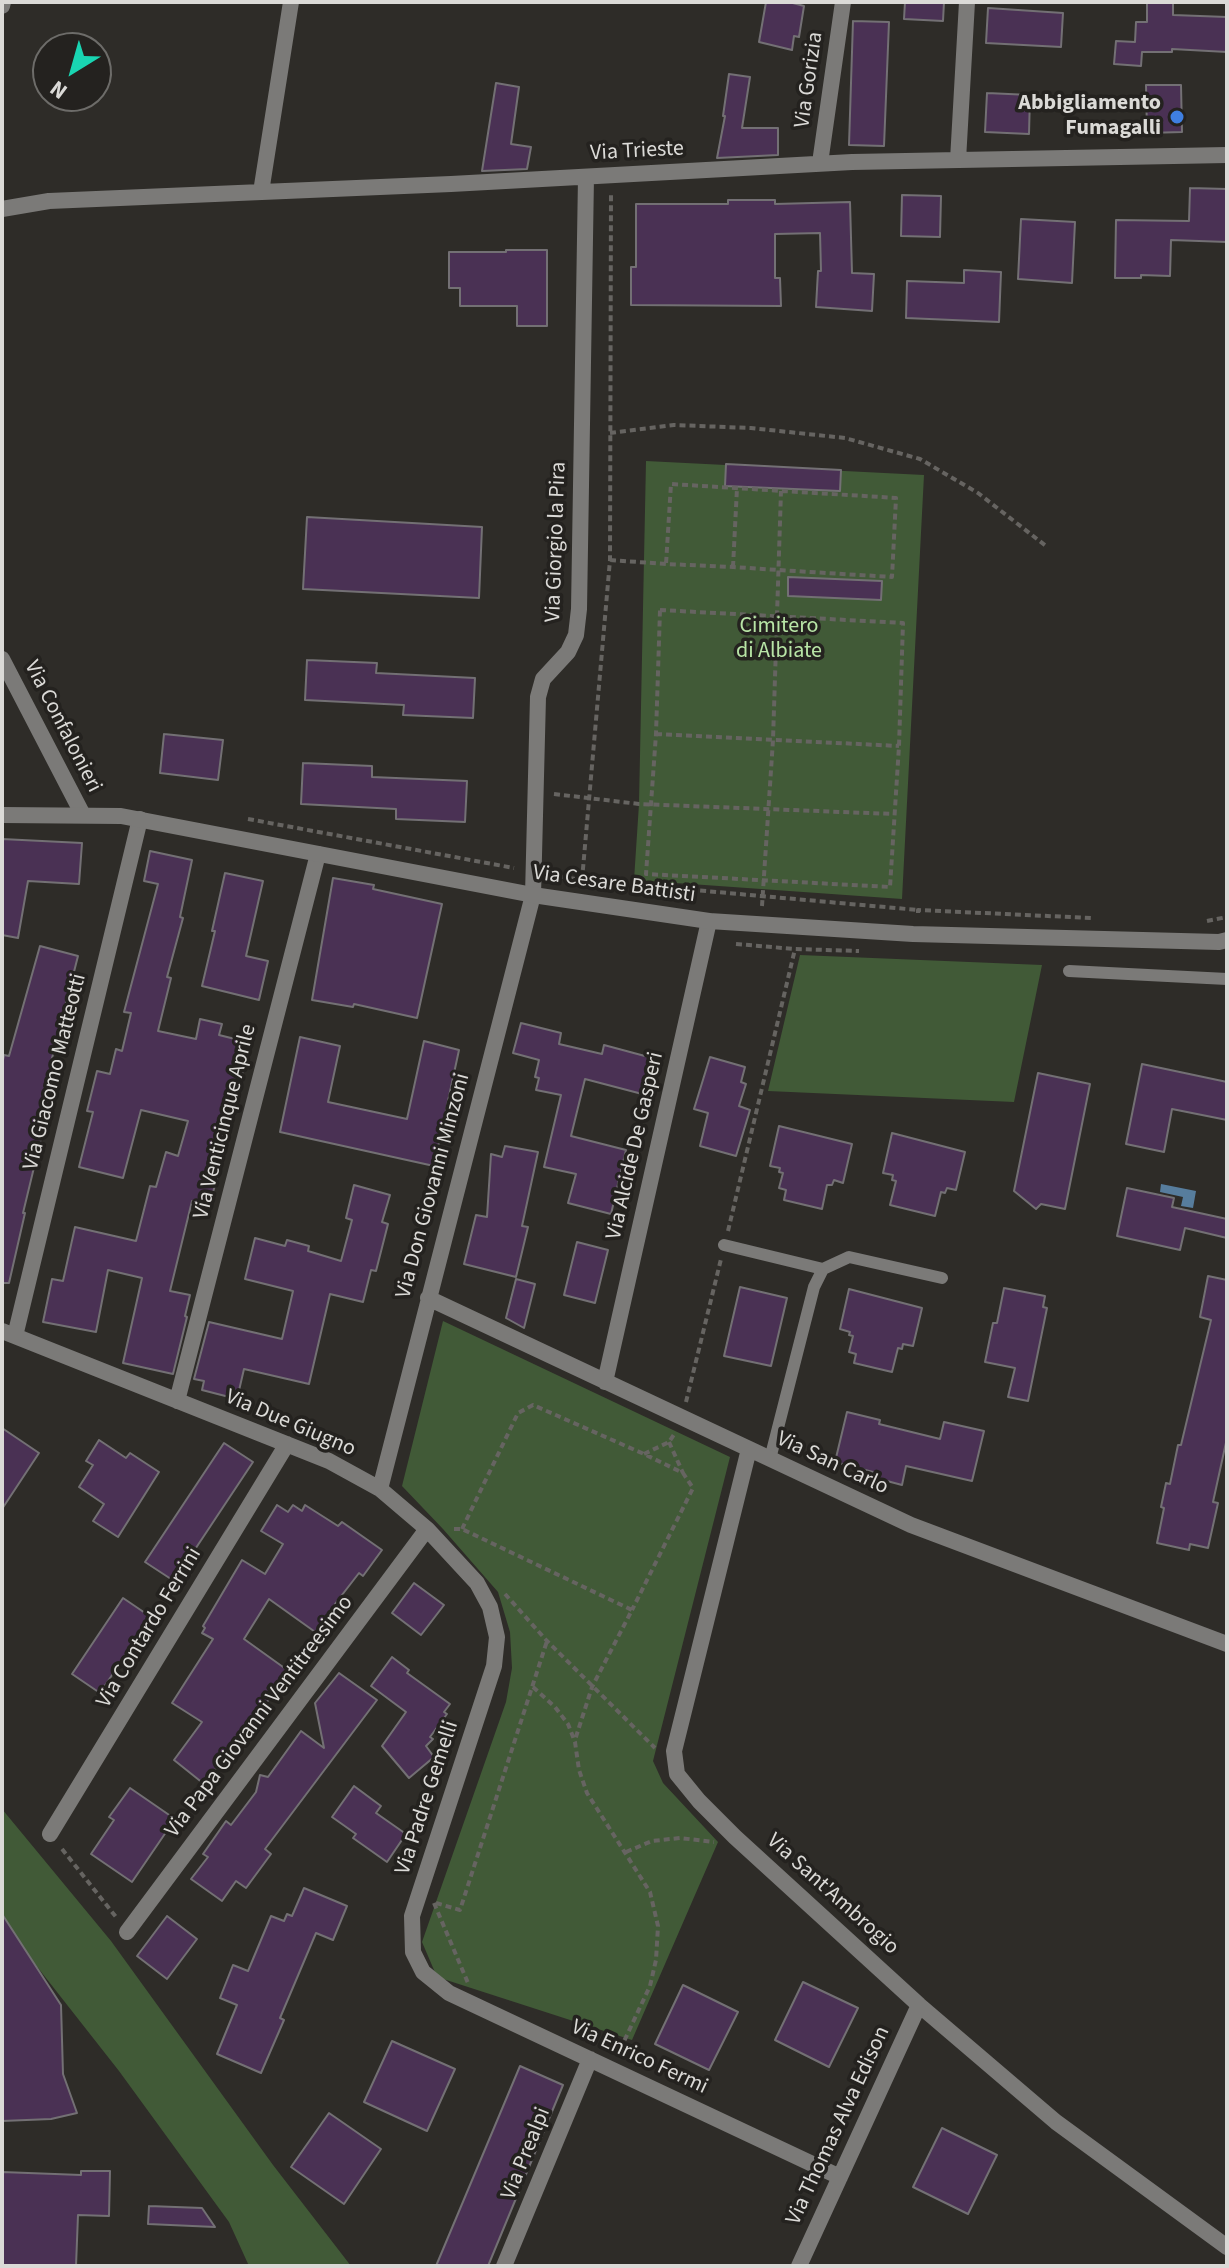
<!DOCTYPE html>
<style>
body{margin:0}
#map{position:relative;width:1229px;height:2268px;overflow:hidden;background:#2e2c28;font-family:"Source Sans 3",sans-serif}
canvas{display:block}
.frame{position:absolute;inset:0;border:4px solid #dbdad7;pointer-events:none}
.north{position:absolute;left:32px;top:32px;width:80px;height:80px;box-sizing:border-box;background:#24221f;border:2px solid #6d6c69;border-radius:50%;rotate:217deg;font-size:22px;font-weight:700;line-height:32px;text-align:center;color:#dbdad7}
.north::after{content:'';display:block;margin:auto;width:28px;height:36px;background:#19d5b2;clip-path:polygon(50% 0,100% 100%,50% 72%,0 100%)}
</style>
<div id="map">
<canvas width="1229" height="2268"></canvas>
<div class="frame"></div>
<div class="north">N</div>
</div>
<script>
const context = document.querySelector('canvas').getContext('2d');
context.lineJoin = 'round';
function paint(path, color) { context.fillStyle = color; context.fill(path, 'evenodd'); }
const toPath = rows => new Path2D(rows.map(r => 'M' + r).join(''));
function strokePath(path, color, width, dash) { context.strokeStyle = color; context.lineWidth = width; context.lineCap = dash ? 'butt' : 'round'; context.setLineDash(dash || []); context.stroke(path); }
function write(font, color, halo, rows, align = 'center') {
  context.font = font + ' "Source Sans 3",sans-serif'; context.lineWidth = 7; context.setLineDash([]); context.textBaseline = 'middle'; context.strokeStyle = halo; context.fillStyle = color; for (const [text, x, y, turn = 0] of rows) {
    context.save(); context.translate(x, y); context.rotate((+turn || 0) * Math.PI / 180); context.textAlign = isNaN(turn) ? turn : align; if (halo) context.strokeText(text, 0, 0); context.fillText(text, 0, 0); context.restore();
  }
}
const green = toPath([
 [646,461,924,475,902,899,634,880,639,804],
 [800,955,1042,965,1014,1102,768,1091],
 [443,1321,730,1457,653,1761,663,1783,718,1842,632,2040,437,1977,422,1942,506,1702,512,1668,510,1632,498,1592,443,1529,402,1486],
 [2,1809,111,1941,273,2165,351,2266,249,2266,229,2222,119,2071,2,1922]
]);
const water = toPath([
 [1161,1184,1196,1191,1193,1208,1181,1206,1183,1197,1160,1192]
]);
const building = toPath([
 [766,2,789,2,804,6,799,37,794,36,792,50,759,42,766,2],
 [905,2,944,2,943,21,904,19,905,2],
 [1147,2,1173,2,1173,15,1227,17,1227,52,1172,49,1172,52,1142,52,1141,66,1114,64,1116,41,1135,42,1136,22,1147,22,1147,2],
 [988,8,1063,13,1061,47,986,43,988,8],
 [853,21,889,22,884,146,849,145,853,21],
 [729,74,750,77,742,128,778,128,778,155,717,158,725,116,723,116,729,74],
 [496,83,519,87,511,144,531,147,527,169,482,171,496,83],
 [1146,85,1181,85,1182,132,1147,133,1146,85],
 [987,93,1030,95,1029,134,985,132,987,93],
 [1190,188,1227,189,1227,242,1171,240,1170,276,1141,275,1141,278,1115,278,1116,220,1189,221,1190,188],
 [902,195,941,196,940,237,901,236,902,195],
 [728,200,775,200,775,204,850,202,852,273,874,274,872,311,816,307,818,271,821,271,820,233,775,234,775,278,780,278,781,306,631,305,631,267,636,267,636,204,728,204,728,200],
 [1021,219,1075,222,1072,283,1018,279,1021,219],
 [506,250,547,250,547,326,517,326,517,306,460,306,460,288,449,288,449,252,506,252,506,250],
 [964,270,1001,272,999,322,906,318,907,281,964,283,964,270],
 [726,464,841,470,840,491,725,486,726,464],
 [307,517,482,527,479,598,303,589,307,517],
 [788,577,882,581,881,600,788,596,788,577],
 [307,660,377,663,376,673,475,678,473,718,403,715,404,705,305,700,307,660],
 [164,734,223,740,218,780,160,773,164,734],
 [303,763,372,766,372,777,467,781,465,822,396,819,396,809,301,804,303,763],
 [2,839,82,843,79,884,28,881,18,938,2,935,2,839],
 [150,851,192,860,180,917,183,918,167,977,171,978,158,1031,196,1039,200,1019,222,1024,219,1035,247,1042,243,1057,246,1058,240,1083,238,1082,214,1166,220,1168,209,1206,192,1201,170,1291,190,1295,185,1316,187,1317,173,1374,123,1363,142,1278,108,1270,96,1332,43,1322,52,1279,63,1281,75,1227,136,1241,150,1186,156,1187,166,1152,178,1156,188,1121,141,1110,123,1178,79,1167,93,1112,87,1111,97,1071,110,1074,116,1049,122,1051,131,1013,124,1012,158,884,144,881,150,851],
 [225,873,263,881,246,956,268,961,259,1000,202,986,215,931,212,931,225,873],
 [333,878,374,885,373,889,442,904,417,1018,354,1004,353,1007,312,1000,333,878],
 [40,946,78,956,50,1066,58,1068,23,1213,25,1213,9,1283,2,1283,2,1065,4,1055,9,1056,40,946],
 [521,1023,561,1033,559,1044,602,1054,604,1045,656,1059,646,1095,585,1079,571,1136,626,1150,611,1214,568,1203,576,1174,544,1167,561,1095,536,1090,539,1078,535,1077,539,1060,513,1053,521,1023],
 [300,1037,340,1046,328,1102,407,1119,424,1041,459,1050,434,1166,280,1132,300,1037],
 [710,1057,745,1067,741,1082,746,1084,739,1106,750,1110,736,1156,700,1146,708,1113,694,1109,710,1057],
 [1142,1064,1227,1082,1227,1120,1172,1109,1164,1152,1126,1144,1142,1064],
 [1038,1073,1090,1084,1065,1209,1041,1204,1036,1209,1014,1191,1038,1073],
 [779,1126,852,1144,843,1183,834,1180,832,1185,827,1185,822,1209,784,1200,786,1190,779,1188,783,1173,779,1172,780,1168,770,1166,779,1126],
 [892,1133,965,1152,956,1190,947,1188,945,1193,941,1192,935,1216,890,1205,896,1181,892,1180,893,1175,883,1173,892,1133],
 [505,1146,538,1152,522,1226,528,1227,516,1277,464,1264,476,1215,487,1217,491,1154,502,1157,505,1146],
 [354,1185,390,1195,382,1222,388,1224,376,1271,371,1270,363,1302,330,1294,309,1384,244,1369,237,1399,202,1390,204,1381,194,1379,209,1322,282,1339,293,1291,245,1279,255,1238,285,1246,287,1240,309,1246,308,1251,341,1261,352,1220,346,1218,354,1185],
 [1127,1188,1174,1198,1172,1207,1227,1219,1227,1238,1185,1228,1180,1250,1117,1236,1127,1188],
 [577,1242,608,1250,595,1303,564,1295,577,1242],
 [1208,1276,1227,1280,1227,1438,1213,1502,1218,1503,1208,1548,1190,1544,1189,1550,1157,1543,1164,1508,1161,1507,1166,1483,1170,1484,1178,1445,1181,1445,1211,1320,1200,1317,1208,1276],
 [516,1279,535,1284,524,1328,506,1318,516,1279],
 [740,1287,787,1298,771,1366,724,1356,740,1287],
 [1004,1288,1045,1296,1043,1307,1047,1308,1028,1401,1008,1397,1015,1368,985,1362,993,1323,997,1323,1004,1288],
 [849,1289,922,1308,913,1346,903,1344,902,1349,898,1348,892,1372,854,1363,856,1354,849,1352,853,1336,849,1335,850,1332,840,1329,849,1289],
 [847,1412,880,1420,879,1424,940,1439,944,1422,984,1431,972,1481,906,1466,902,1485,872,1477,873,1472,835,1462,847,1412],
 [2,1428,39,1453,2,1509,2,1428],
 [99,1440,126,1458,130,1453,159,1472,118,1537,93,1521,104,1504,79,1487,93,1465,86,1461,99,1440],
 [224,1443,253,1462,174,1581,145,1562,224,1443],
 [277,1505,288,1512,293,1505,302,1511,305,1505,338,1526,342,1522,382,1550,363,1576,359,1573,335,1604,338,1606,318,1634,269,1599,244,1639,290,1672,204,1784,174,1760,202,1722,172,1703,213,1639,202,1633,205,1628,203,1626,242,1560,265,1574,283,1544,261,1531,277,1505],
 [414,1583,444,1605,421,1635,392,1613,414,1583],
 [123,1598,151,1617,100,1693,72,1674,123,1598],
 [392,1657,409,1670,407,1673,450,1704,444,1712,447,1714,430,1737,433,1739,426,1746,434,1757,409,1778,382,1746,406,1712,371,1686,392,1657],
 [339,1673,377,1700,265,1849,271,1854,246,1888,236,1881,222,1901,191,1879,208,1857,203,1854,226,1821,231,1825,256,1792,260,1775,268,1777,301,1731,324,1748,315,1703,339,1673],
 [354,1786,381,1806,376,1813,406,1834,387,1862,353,1838,356,1834,332,1817,354,1786],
 [130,1788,175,1819,132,1882,91,1854,114,1820,109,1817,130,1788],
 [304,1888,347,1906,333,1940,316,1933,280,2018,284,2020,261,2073,217,2054,237,2005,220,1998,233,1965,248,1971,271,1916,284,1921,287,1914,292,1916,304,1888],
 [2,1914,61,2005,63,2074,77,2113,51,2119,2,2121,2,1914],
 [167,1916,197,1939,167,1979,137,1956,167,1916],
 [803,1982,858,2008,829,2067,775,2040,803,1982],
 [683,1985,738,2012,709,2070,655,2044,683,1985],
 [392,2041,455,2069,427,2131,364,2102,392,2041],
 [520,2066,563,2085,488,2266,436,2266,520,2066],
 [329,2113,381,2149,344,2204,291,2167,329,2113],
 [942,2128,997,2155,968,2214,913,2187,942,2128],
 [81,2171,110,2171,109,2216,78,2215,76,2266,2,2266,2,2172,81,2175,81,2171],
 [149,2206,202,2208,215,2227,148,2224,149,2206]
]);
const path = toPath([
 [610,433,674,425,751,428,845,438,920,459,978,493,1046,546],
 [610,560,666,564,733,567,778,570,892,577,896,498,671,484,666,564],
 [733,567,737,488],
 [660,610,903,623,899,746,890,887,646,874,656,734,660,610],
 [656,734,899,746],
 [554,794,639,804,893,814],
 [248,819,514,868],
 [551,875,582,880,918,910],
 [582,880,610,560,611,194],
 [762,906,773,740,781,491],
 [918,913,918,910,1091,918],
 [1207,921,1227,917],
 [736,944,795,949,859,951],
 [728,1231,795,949],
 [686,1402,721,1259],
 [669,1442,683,1473],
 [644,1454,669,1442,675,1433],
 [454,1529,462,1529,632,1610,592,1687,575,1740],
 [462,1529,518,1413,533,1405,644,1454,683,1473,693,1488,632,1610],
 [505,1594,547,1641,655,1748],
 [533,1687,555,1707,568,1724,575,1742,579,1770,587,1793,650,1892,658,1926,656,1960,650,1986,619,2052],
 [62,1849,116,1917],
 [626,1852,652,1841,680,1838,714,1842],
 [434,1903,468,1983],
 [436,1903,460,1910,547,1641]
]);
const service = toPath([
 [1069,971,1227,979],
 [724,1245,823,1269],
 [770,1459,814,1287,823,1269,849,1257,942,1278]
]);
const minor = toPath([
 [2,6,3,2],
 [958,160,967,2],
 [820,163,843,2],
 [261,192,291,2],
 [2,209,49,201,451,184,852,162,1227,155],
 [2,659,83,815],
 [428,1298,911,1525,1227,1644],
 [2,1331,329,1461,380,1489,427,1529,477,1583,490,1607,497,1637,494,1666,412,1916,413,1952,423,1972,449,1993,840,2177],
 [15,1336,140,819],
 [605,1382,709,921],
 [177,1401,318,854],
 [749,1449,674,1751,677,1774,699,1801,735,1837,919,2005,1056,2122,1227,2247],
 [380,1489,533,895,538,697,543,679,568,652,576,635,579,609,586,177],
 [50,1834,287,1444],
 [127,1932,427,1529],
 [504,2266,590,2059],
 [799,2266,919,2005]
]);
const tertiary = toPath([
 [2,815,121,816,533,895,709,921,913,934,1219,942,1227,940]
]);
const markers = [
 [1177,117,8,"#3f7fe0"]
];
const streetNames = [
 ["Via Gorizia",810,80,-82],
 ["Via Trieste",637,152,-3],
 ["Via Giorgio la Pira",557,542,-88],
 ["Via Confalonieri",62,727,63],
 ["Via Cesare Battisti",614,885,8],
 ["Via Giacomo Matteotti",56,1072,-76],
 ["Via Venticinque Aprile",226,1122,-76],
 ["Via Alcide De Gasperi",636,1146,-77],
 ["Via Don Giovanni Minzoni",434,1186,-75],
 ["Via Due Giugno",290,1424,23],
 ["Via San Carlo",832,1464,25],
 ["Via Contardo Ferrini",150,1628,-59],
 ["Via Papa Giovanni Ventitreesimo",260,1717,-53],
 ["Via Padre Gemelli",428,1798,-72],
 ["Via Sant'Ambrogio",832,1895,42],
 ["Via Enrico Fermi",639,2058,25],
 ["Via Thomas Alva Edison",839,2126,-65],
 ["Via Prealpi",527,2154,-68]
];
const poiNames = [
 ["Abbigliamento",1161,104],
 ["Fumagalli",1161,129]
];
const parkNames = [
 ["Cimitero",779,627],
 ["di Albiate",779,652]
];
paint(green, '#415a37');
paint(water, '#577d9d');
paint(building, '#4a3154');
strokePath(building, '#737074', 2);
strokePath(path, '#666461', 4, [6, 4]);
strokePath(service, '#7b7a78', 12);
strokePath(minor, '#7b7a78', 16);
strokePath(tertiary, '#7b7a78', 16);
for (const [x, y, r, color] of markers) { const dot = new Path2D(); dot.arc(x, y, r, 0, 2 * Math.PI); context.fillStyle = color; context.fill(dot); strokePath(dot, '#24221f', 3); }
write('22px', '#dbdad7', '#24221f', streetNames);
write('bold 22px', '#dbdad7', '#24221f', poiNames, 'right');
write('22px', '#b8e5a6', '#24221f', parkNames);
</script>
